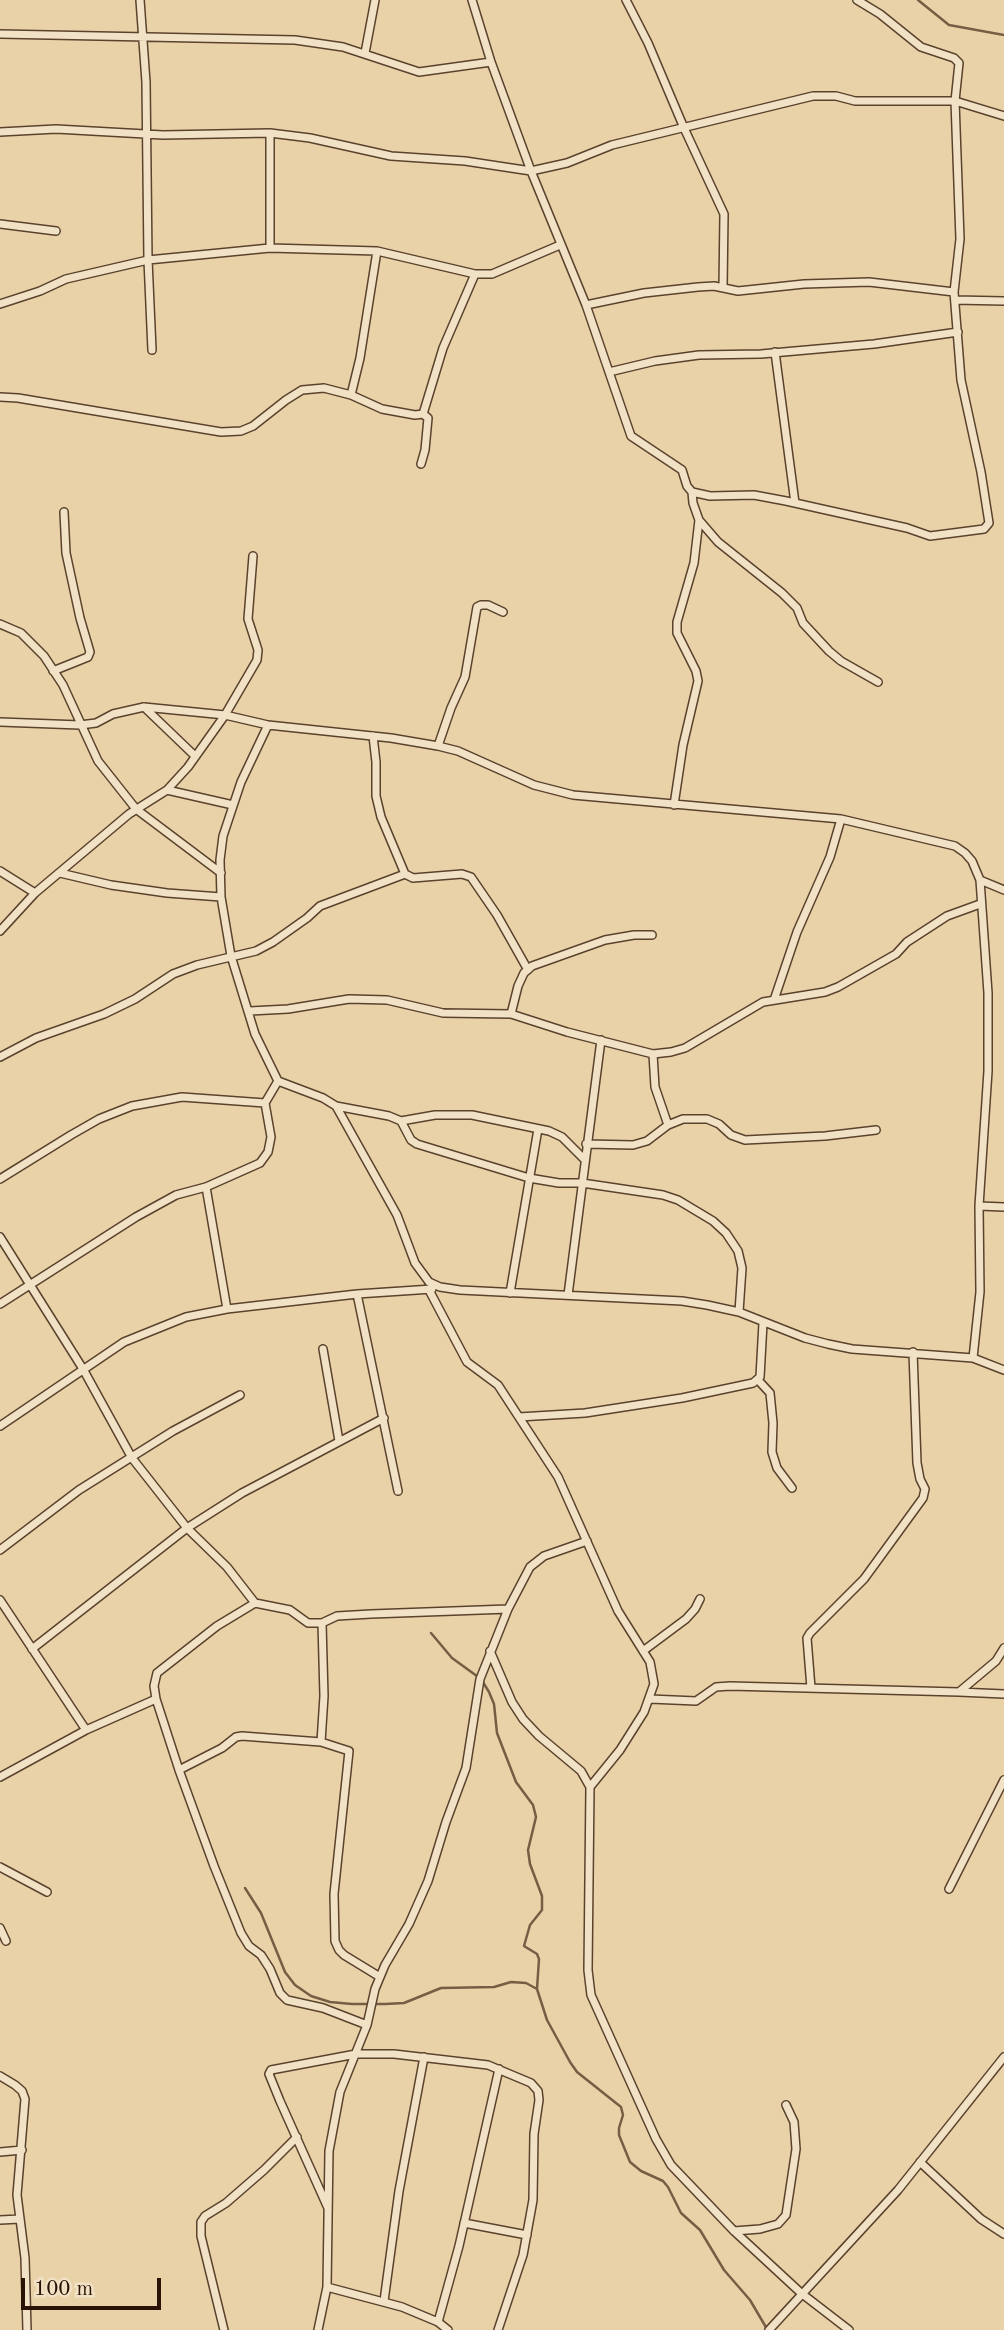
<!DOCTYPE html>
<style>
body{margin:0}
#map{position:relative;width:1004px;height:2330px;overflow:hidden;background:#ead2a8;font-family:"Old Standard TT",serif}
canvas{display:block}
.scale{position:absolute;left:21px;top:2278px;width:140px;height:32px;box-sizing:border-box;border:4px solid #2a1204;border-top:0;padding-left:9px;font-size:21px;line-height:24px;white-space:nowrap;color:#2a1204;-webkit-text-stroke:5px #f1e2c6;paint-order:stroke}
</style>
<div id="map">
<canvas width="1004" height="2330"></canvas>
<div class="scale">100 m</div>
</div>
<script>
const context = document.querySelector('canvas').getContext('2d');
context.lineJoin = 'round';
const toPath = rows => new Path2D(rows.map(r => 'M' + r).join(''));
function strokePath(path, color, width, dash) { context.strokeStyle = color; context.lineWidth = width; context.lineCap = dash ? 'butt' : 'round'; context.setLineDash(dash || []); context.stroke(path); }
const stream = toPath([
 [918,0,949,25,1004,35],
 [431,1633,452,1658,481,1679,489,1692,494,1704,497,1733,516,1782,533,1805,536,1817,528,1850,530,1864,542,1896,542,1910,530,1925,524,1946,537,1954,539,1959,537,1989],
 [245,1888,261,1913,285,1972,295,1985,311,1996,330,2002,352,2004,385,2004,404,2003,441,1988,494,1987,511,1982,526,1983,537,1989,547,2020,570,2062,577,2072,621,2107,623,2115,619,2128,619,2135,630,2162,641,2171,663,2181,668,2187,681,2213,700,2230,724,2270,750,2300,767,2329]
]);
const minor = toPath([
 [140,0,146,82,148,260,152,350],
 [472,0,491,62,531,171,586,305,631,436,682,470,687,486,692,492,710,496,754,495,786,501,907,528,930,536,984,529,989,523,981,472,961,380,954,292,960,239,955,101,959,63,954,58,921,47,880,14,857,0],
 [626,0,648,43,684,128,724,214,723,288],
 [0,34,295,40,343,47,419,72,491,62],
 [365,53,375,0],
 [0,132,56,129,163,135,270,133,310,138,391,156,465,161,531,171,567,163,612,145,813,96,836,96,855,101,955,101,1004,116],
 [270,133,270,248],
 [0,224,56,231],
 [955,300,1004,301],
 [0,304,40,291,66,279,148,260,270,248,377,251,475,274,492,274,560,245],
 [586,305,644,293,698,287,714,286,738,291,804,284,869,282,954,292],
 [775,352,795,503],
 [609,372,655,361,699,355,761,354,874,344,958,332],
 [351,395,382,409,415,415,423,414,428,418,425,450,421,464],
 [0,397,18,398,221,432,241,431,253,426,286,400,302,390,324,388,351,395,360,358,377,251],
 [423,414,443,348,475,274],
 [692,492,693,503,699,520,718,542,782,593,797,608,803,623,829,651,841,661,878,682],
 [0,624,21,633,44,656,63,685,98,761,136,809,221,873],
 [53,671,88,657,90,652,80,618,66,553,64,512],
 [144,707,195,756],
 [0,722,80,725,96,723,113,714,144,707,225,715,268,725,391,738,438,746,458,751,534,785,573,795,841,819,955,846,965,853,972,861,980,880,988,993,988,1071,979,1206,980,1292,973,1358],
 [268,725,241,782,223,836,220,860,221,897,231,956,255,1034,278,1081,323,1098,336,1106,397,1215,415,1263,429,1282,440,1287,460,1290,682,1301,707,1305,739,1312,805,1338,828,1344,852,1349,973,1358,1004,1370],
 [373,736,376,762,376,796,381,817,405,874,413,878,462,874,471,877,497,915,528,970],
 [438,746,451,708,465,677,477,607,481,605,488,605,503,612],
 [167,790,233,805],
 [674,805,683,745,698,681,696,671,677,633,677,622,694,563,699,520],
 [0,871,35,893],
 [60,873,111,885,167,893,221,897],
 [980,880,1004,890],
 [0,931,35,893,129,814,167,790,188,767,225,715,257,660,258,650,248,619,253,556],
 [774,1000,797,932,830,857,841,819],
 [250,1011,288,1009,349,999,387,1000,443,1013,511,1014,567,1032,653,1054,671,1052,685,1048,763,1002,825,992,838,987,896,954,907,942,947,916,980,904],
 [511,1014,518,986,524,973,532,966,605,940,634,935,652,935],
 [653,1054,655,1087,668,1125],
 [0,1057,36,1038,104,1014,135,999,173,974,197,965,256,951,273,942,307,918,320,906,405,874],
 [336,1106,389,1116,401,1121,411,1140,417,1144,529,1178,559,1183,582,1183,663,1195,678,1200,713,1221,726,1233,738,1251,742,1268,739,1312],
 [401,1121,435,1115,472,1115,549,1131,562,1137,584,1159],
 [586,1144,633,1145,647,1141,668,1125,683,1119,707,1119,719,1124,731,1135,745,1140,825,1136,876,1130],
 [0,1179,71,1135,99,1119,132,1106,182,1097,265,1103,278,1081],
 [206,1187,227,1309],
 [979,1206,1004,1207],
 [0,1237,83,1369,132,1458,187,1528,227,1567,255,1603,290,1610,308,1623,322,1623,337,1616,371,1614,508,1609,480,1679,466,1768,446,1822,428,1881,409,1924,385,1965,375,1989,367,2025,340,2092,329,2151,327,2287,318,2330],
 [429,1290,467,1362,498,1385,558,1477,618,1611,650,1662,654,1684,644,1712,620,1750,590,1787,588,1970,591,1995,656,2139,671,2165,734,2231,801,2293,849,2330],
 [510,1293,538,1129],
 [357,1294,398,1491],
 [568,1295,601,1040],
 [0,1304,136,1217,176,1195,206,1187,260,1163,268,1152,271,1137,265,1103],
 [323,1349,339,1441],
 [758,1380,770,1393,773,1423,772,1452,777,1468,792,1488],
 [519,1417,585,1413,682,1398,753,1383,760,1377,763,1323],
 [0,1426,124,1342,186,1317,227,1309,357,1294,432,1289],
 [0,1550,79,1490,173,1431,240,1395],
 [0,1600,86,1730],
 [255,1603,217,1626,157,1673,154,1686,156,1699,179,1770,214,1866,241,1933,249,1946,261,1955,270,1969,280,1993,287,2000,323,2008,367,2025],
 [508,1609,530,1567,544,1556,587,1541],
 [32,1649,187,1528,242,1493,384,1418],
 [490,1651,512,1702,523,1719,539,1736,581,1771,590,1787],
 [643,1651,686,1619,695,1609,700,1599],
 [811,1688,807,1638,810,1633,864,1579,923,1498,925,1489,920,1479,917,1463,913,1352],
 [959,1692,1004,1694],
 [650,1699,696,1701,716,1687,730,1686,959,1692,996,1661,1004,1648],
 [321,1742,349,1751,334,1894,335,1941,339,1950,344,1955,380,1977],
 [179,1770,222,1748,236,1737,242,1736,321,1742,324,1696,322,1623],
 [0,1777,86,1730,156,1699],
 [0,1867,47,1892],
 [949,1889,1004,1780],
 [0,1928,6,1941],
 [0,2076,15,2085,22,2091,25,2099,17,2195,25,2258,27,2330],
 [0,2152,22,2150],
 [920,2162,981,2219,1004,2234],
 [328,2208,280,2101,269,2074,271,2070,356,2054,394,2054,488,2065,531,2083,538,2091,539,2100,534,2134,533,2200,523,2255,498,2330],
 [0,2220,20,2219],
 [464,2223,527,2235],
 [734,2231,760,2229,778,2224,786,2215,796,2149,794,2122,786,2105],
 [327,2287,402,2307,438,2322,448,2330],
 [384,2301,399,2191,424,2057],
 [438,2322,459,2246,499,2069],
 [224,2330,201,2236,201,2222,205,2216,226,2203,264,2170,297,2137],
 [769,2330,898,2190,1004,2057]
]);
strokePath(stream, '#765e45', 2.5);
strokePath(minor, '#5a422d', 10);
strokePath(minor, '#f1e2c6', 7);
</script>
